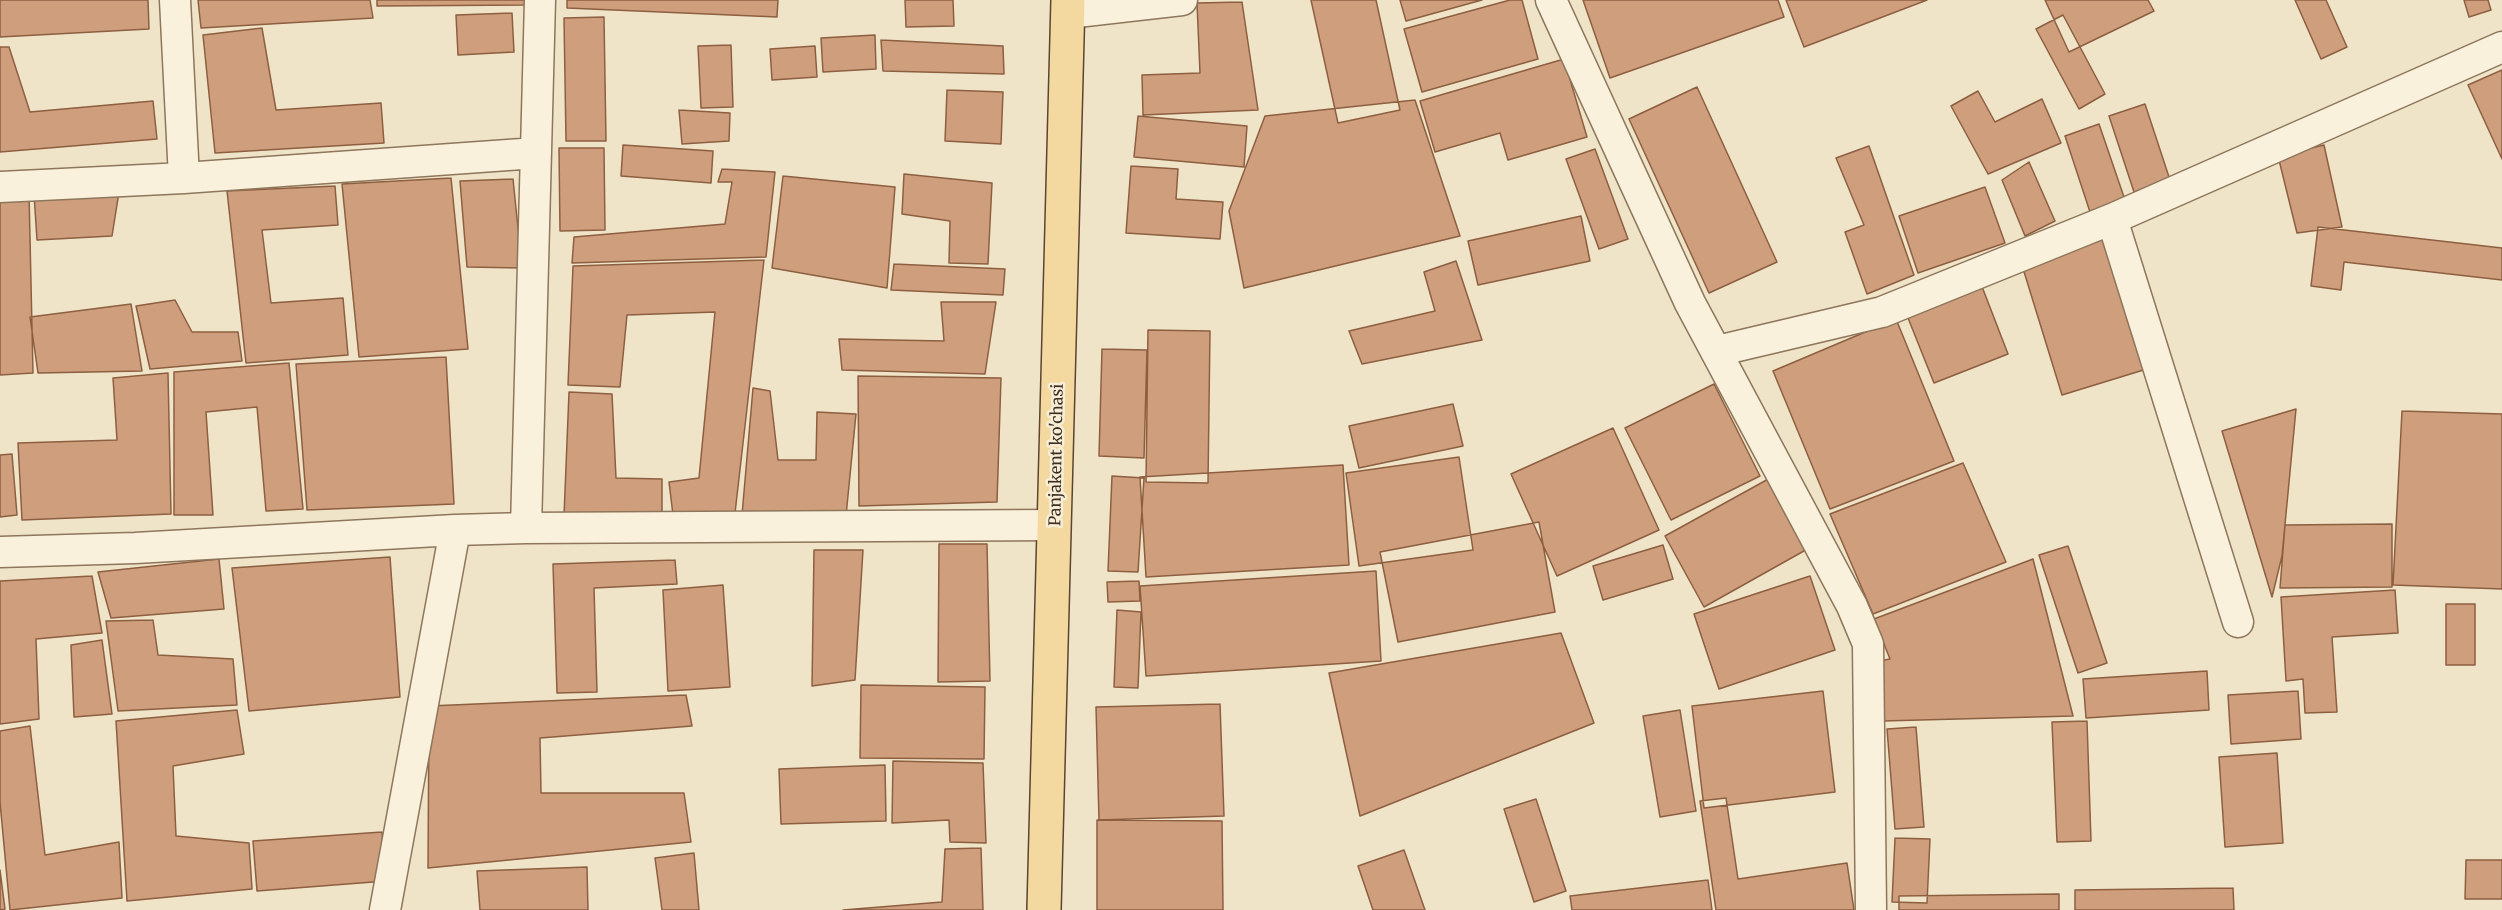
<!DOCTYPE html>
<style>
body{margin:0}
canvas{display:block;background:#f0e4c8}
</style>
<canvas width="2502" height="910"></canvas>
<script>
const context = document.querySelector('canvas').getContext('2d');
context.lineJoin = 'round';
function paint(path, color) { context.fillStyle = color; context.fill(path, 'evenodd'); }
const toPath = rows => new Path2D(rows.map(r => 'M' + r).join(''));
function strokePath(path, color, width, dash) { context.strokeStyle = color; context.lineWidth = width; context.lineCap = dash ? 'butt' : 'round'; context.setLineDash(dash || []); context.stroke(path); }
function write(font, color, halo, rows, align = 'center') {
  context.font = font + ' Merriweather,serif'; context.lineWidth = 5; context.setLineDash([]); context.textBaseline = 'middle'; context.strokeStyle = halo; context.fillStyle = color; for (const [text, x, y, turn = 0] of rows) {
    context.save(); context.translate(x, y); context.rotate((+turn || 0) * Math.PI / 180); context.textAlign = isNaN(turn) ? turn : align; if (halo) context.strokeText(text, 0, 0); context.fillText(text, 0, 0); context.restore();
  }
}
const building = toPath([
 [0,0,148,0,149,29,0,37,0,0],
 [198,0,370,0,373,18,201,28,198,0],
 [377,0,528,0,529,5,377,6,377,0],
 [567,0,778,0,777,17,567,8,567,0],
 [905,0,953,0,954,26,906,27,905,0],
 [1311,0,1376,0,1400,110,1338,123,1311,0],
 [1400,0,1482,0,1406,21,1400,0],
 [1510,0,1522,0,1538,59,1422,92,1404,29,1510,0],
 [1583,0,1778,0,1784,17,1610,78,1583,0],
 [1786,0,1927,0,1804,47,1786,0],
 [2045,0,2148,0,2154,11,2069,52,2045,0],
 [2295,0,2326,0,2347,47,2321,59,2295,0],
 [2464,0,2488,0,2491,10,2469,17,2464,0],
 [1242,2,1258,110,1143,115,1142,75,1200,73,1197,3,1242,2],
 [512,13,514,52,458,55,456,15,512,13],
 [2063,15,2105,94,2079,109,2036,29,2063,15],
 [604,17,606,141,566,141,564,18,604,17],
 [262,28,276,110,381,103,384,143,215,153,203,35,262,28],
 [875,35,876,69,823,72,821,38,875,35],
 [881,40,1003,46,1004,74,883,71,881,40],
 [731,45,733,107,701,108,698,46,731,45],
 [815,46,817,77,772,80,770,49,815,46],
 [0,47,9,47,30,112,153,101,157,139,0,152,0,47],
 [1564,59,1587,137,1508,160,1500,133,1435,152,1420,101,1564,59],
 [2502,70,2502,159,2468,85,2502,70],
 [1697,87,1777,262,1709,293,1629,119,1697,87],
 [947,90,1003,92,1001,144,945,141,947,90],
 [1978,91,1995,122,2042,99,2061,143,1988,174,1951,106,1978,91],
 [1415,100,1460,236,1244,288,1229,211,1265,116,1415,100],
 [2145,104,2170,180,2134,192,2109,116,2145,104],
 [679,110,730,113,729,141,682,144,679,110],
 [1138,116,1247,126,1244,167,1134,157,1138,116],
 [2099,124,2125,200,2091,215,2065,136,2099,124],
 [623,145,713,151,711,183,621,176,623,145],
 [2324,145,2342,227,2297,233,2278,156,2324,145],
 [1869,146,1914,275,1867,294,1845,232,1864,225,1836,158,1869,146],
 [559,148,604,148,605,230,560,231,559,148],
 [1595,149,1628,239,1599,249,1566,159,1595,149],
 [2029,162,2055,221,2025,236,2002,180,2029,162],
 [1131,166,1178,169,1176,199,1223,202,1220,239,1126,233,1131,166],
 [722,169,775,172,766,257,572,263,574,237,725,224,732,182,718,182,722,169],
 [904,174,992,183,988,264,949,263,950,221,902,214,904,174],
 [783,176,895,187,887,288,772,268,783,176],
 [451,178,468,349,359,357,342,184,451,178],
 [513,179,522,268,467,267,460,181,513,179],
 [335,186,338,225,262,230,271,303,343,298,348,355,246,363,227,191,335,186],
 [1985,187,2005,243,1918,273,1899,216,1985,187],
 [119,192,112,236,37,240,34,194,119,192],
 [29,193,33,373,0,375,0,195,29,193],
 [1581,216,1590,261,1478,285,1468,241,1581,216],
 [2318,227,2502,248,2502,280,2344,262,2341,290,2311,286,2318,227],
 [2109,235,2150,368,2062,395,2021,262,2109,235],
 [764,260,735,513,673,515,669,482,699,478,715,312,627,315,620,387,568,385,573,266,764,260],
 [1456,261,1482,340,1362,364,1349,331,1435,311,1424,272,1456,261],
 [894,264,1005,269,1003,295,891,290,894,264],
 [1981,284,2008,354,1934,383,1906,313,1981,284],
 [175,300,192,332,238,332,242,361,150,369,136,306,175,300],
 [941,302,996,302,985,374,842,370,839,339,944,341,941,302],
 [131,304,142,371,38,373,30,317,131,304],
 [1896,319,1954,461,1830,509,1773,371,1896,319],
 [1148,330,1210,331,1208,483,1146,482,1148,330],
 [1102,349,1147,350,1144,458,1099,456,1102,349],
 [446,357,454,504,307,510,296,364,446,357],
 [289,363,303,509,266,511,257,407,206,412,213,515,174,515,174,372,289,363],
 [168,373,171,514,22,520,18,443,117,440,113,378,168,373],
 [858,376,1001,378,997,502,859,506,858,376],
 [1714,384,1760,476,1671,520,1625,428,1714,384],
 [753,388,770,391,778,460,816,460,817,412,856,414,846,516,742,515,753,388],
 [569,392,612,394,616,478,662,479,662,514,564,516,569,392],
 [1453,404,1463,446,1359,468,1349,426,1453,404],
 [2296,409,2282,556,2272,597,2222,431,2296,409],
 [2402,411,2502,414,2502,589,2393,585,2402,411],
 [1613,428,1659,530,1557,576,1511,474,1613,428],
 [12,454,17,515,0,517,0,455,12,454],
 [1459,457,1473,550,1359,566,1346,473,1459,457],
 [1963,463,2006,562,1873,614,1830,514,1963,463],
 [1343,465,1349,565,1146,577,1140,477,1343,465],
 [1112,476,1144,478,1138,572,1108,571,1112,476],
 [1772,477,1811,547,1704,607,1665,536,1772,477],
 [1539,522,1555,612,1398,642,1380,552,1539,522],
 [2392,524,2392,587,2280,588,2285,525,2392,524],
 [939,544,987,544,990,681,938,682,939,544],
 [1663,545,1673,579,1603,600,1593,566,1663,545],
 [2068,546,2107,663,2078,673,2039,555,2068,546],
 [814,550,863,550,855,680,812,686,814,550],
 [390,557,400,697,249,711,232,568,390,557],
 [219,559,224,609,111,618,98,572,219,559],
 [2033,559,2073,716,1882,721,1879,661,1890,659,1874,619,2033,559],
 [675,560,677,584,594,588,597,692,557,693,553,564,675,560],
 [1376,571,1381,661,1146,676,1140,586,1376,571],
 [92,576,102,633,36,639,39,719,0,724,0,581,92,576],
 [1810,576,1835,650,1719,689,1694,614,1810,576],
 [1139,581,1140,601,1108,602,1107,582,1139,581],
 [723,585,730,687,668,691,663,590,723,585],
 [2395,590,2398,633,2332,637,2337,712,2305,713,2303,679,2286,681,2281,597,2395,590],
 [2446,604,2475,604,2475,665,2446,665,2446,604],
 [1117,610,1141,612,1138,688,1114,687,1117,610],
 [153,620,158,655,233,659,237,705,118,711,106,621,153,620],
 [1561,633,1594,723,1360,816,1329,673,1561,633],
 [102,640,112,714,74,717,71,645,102,640],
 [2207,671,2209,710,2086,718,2083,679,2207,671],
 [861,685,985,687,984,759,860,758,861,685],
 [1823,691,1835,792,1704,808,1692,706,1823,691],
 [2298,691,2301,739,2231,744,2228,695,2298,691],
 [686,695,692,726,540,738,541,793,684,793,691,842,428,868,429,706,686,695],
 [1220,704,1224,816,1099,820,1096,707,1220,704],
 [237,710,244,754,173,766,176,836,249,843,252,889,127,901,116,721,237,710],
 [1680,710,1696,811,1660,817,1643,716,1680,710],
 [2087,721,2091,841,2057,842,2052,722,2087,721],
 [30,726,45,855,119,842,122,898,10,910,0,802,0,731,30,726],
 [1916,727,1924,827,1895,829,1887,729,1916,727],
 [2277,753,2283,843,2225,847,2219,757,2277,753],
 [893,761,983,763,986,843,950,842,949,820,892,823,893,761],
 [885,765,886,821,781,824,779,769,885,765],
 [1726,798,1738,879,1847,863,1854,910,1716,910,1700,801,1726,798],
 [1536,799,1566,891,1534,902,1504,809,1536,799],
 [1097,820,1222,821,1223,910,1097,910,1097,820],
 [382,832,386,881,257,891,253,841,382,832],
 [1895,838,1930,839,1927,903,1892,902,1895,838],
 [981,848,983,910,843,910,942,902,945,849,981,848],
 [1404,850,1425,910,1373,910,1358,866,1404,850],
 [694,853,699,910,662,910,655,858,694,853],
 [2466,860,2502,860,2502,899,2465,899,2466,860],
 [587,867,588,910,480,910,477,871,587,867],
 [0,870,5,909,0,910,0,870],
 [1708,880,1712,910,1572,910,1570,896,1708,880],
 [2233,888,2234,910,2075,910,2075,890,2233,888],
 [2059,894,2059,910,1899,910,1899,896,2059,894]
]);
const street = toPath([
 [175,0,184,178],
 [1551,0,1690,303,1852,606,1868,644,1871,910],
 [1068,13,1182,0],
 [0,187,184,178,536,153],
 [2112,219,2238,622],
 [1717,351,1882,312,2112,219,2502,47],
 [526,528,1055,525],
 [0,552,135,548,455,530],
 [385,910,455,530,526,528,540,0]
]);
const primary = toPath([
 [1044,910,1068,0]
]);
const streetNames = [
 ["Panjakent ko'chasi",1057,455,-89]
];
paint(building, '#cf9f7d');
strokePath(building, '#8d5f41', 1.5);
strokePath(street, '#8d765c', 33);
strokePath(primary, '#5b4430', 36);
strokePath(street, '#faf1dc', 30);
strokePath(primary, '#f3d9a0', 33);
write('16px', '#3d2e20', '#f7eed8', streetNames);
</script>
